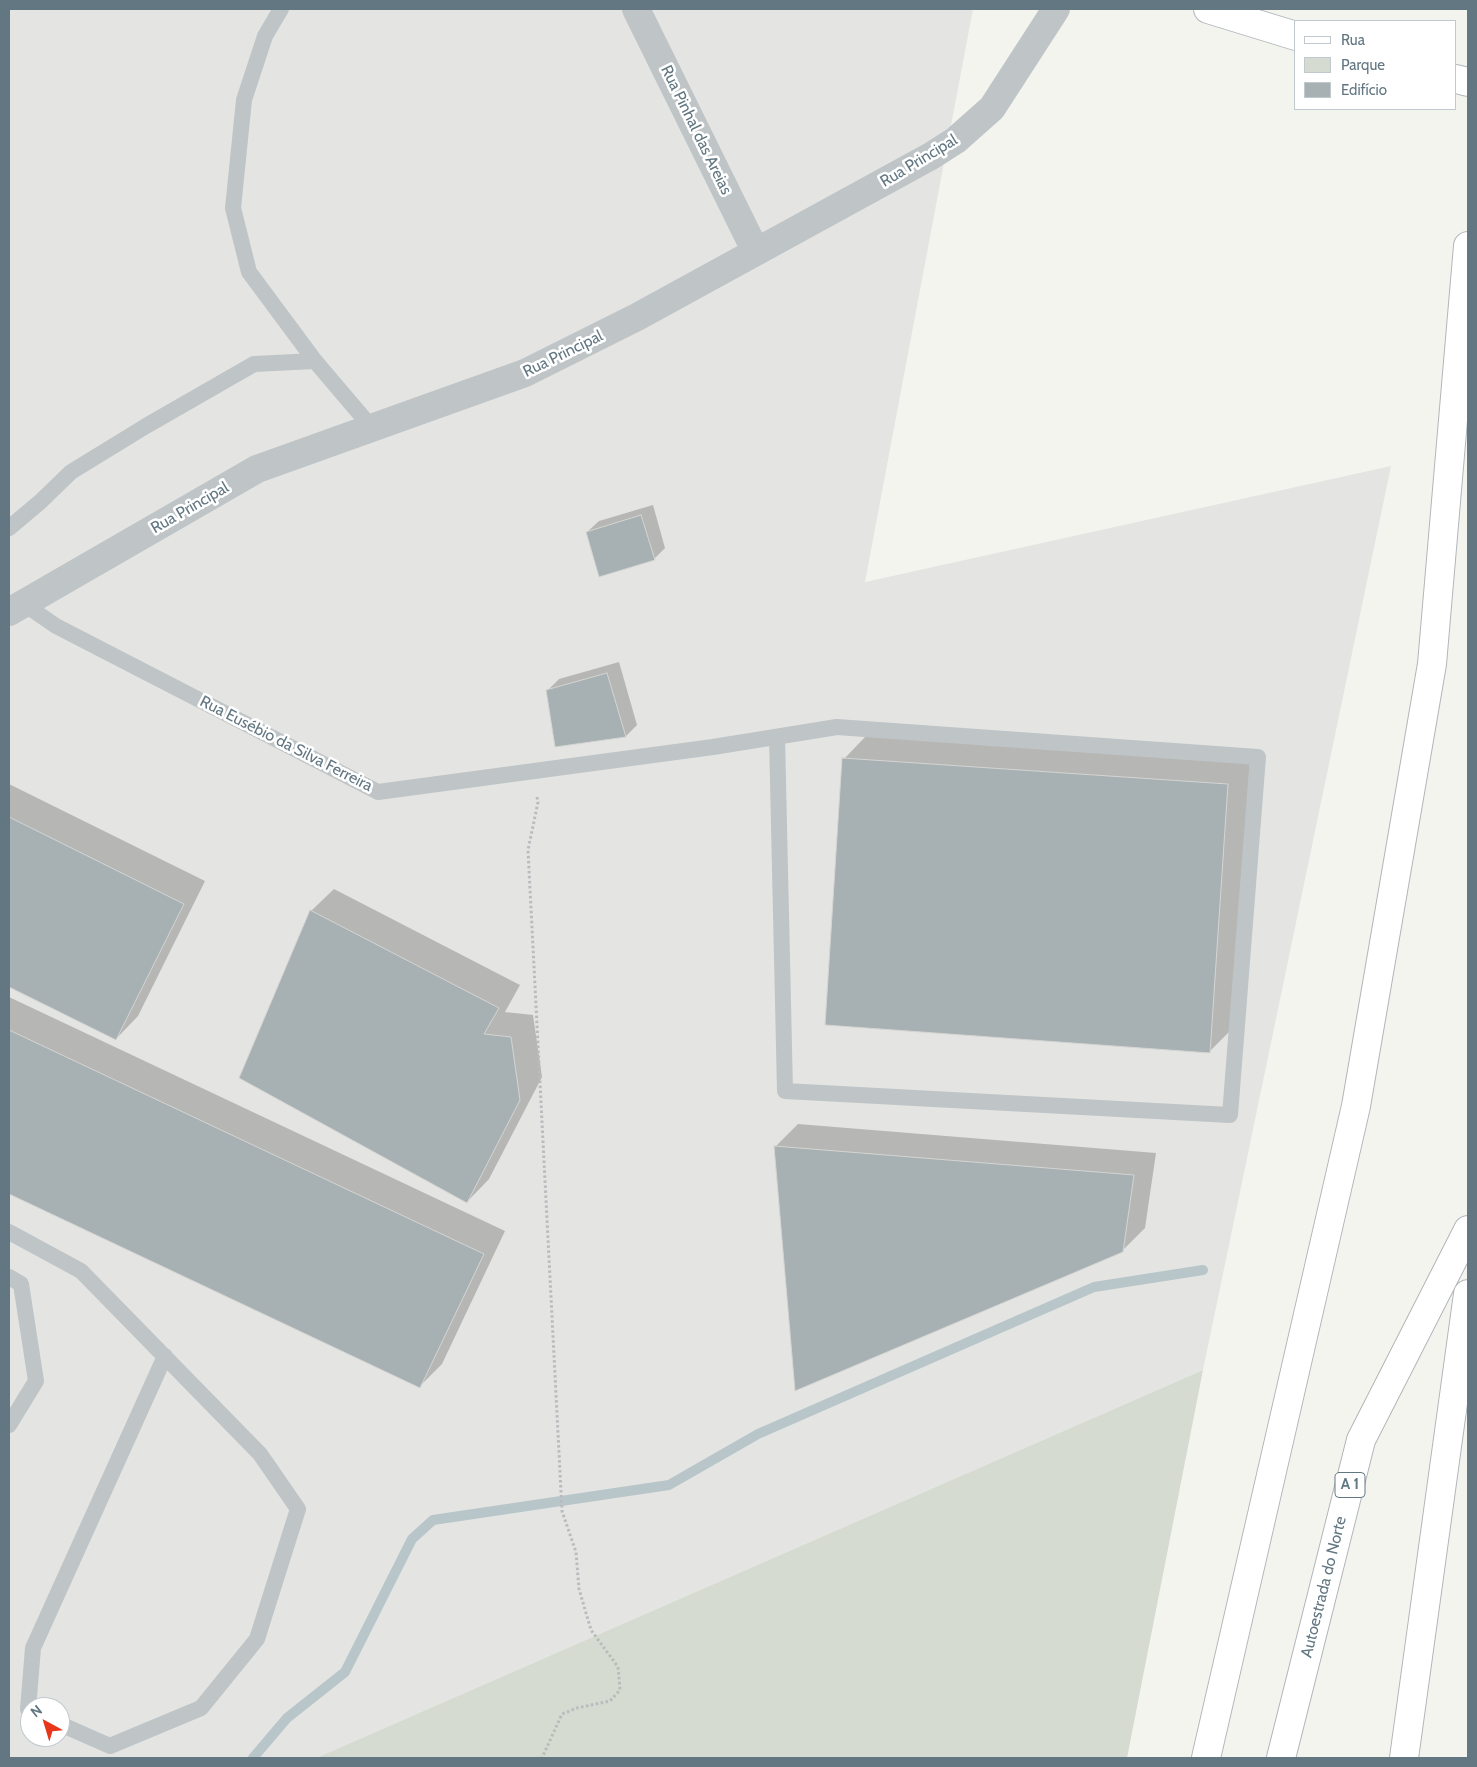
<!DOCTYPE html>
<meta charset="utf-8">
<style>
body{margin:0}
#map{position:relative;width:1477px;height:1767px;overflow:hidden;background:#f4f4ef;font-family:Cabin,sans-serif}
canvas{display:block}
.frame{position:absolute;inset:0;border:10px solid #627782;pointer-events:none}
.legend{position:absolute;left:1294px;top:20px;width:162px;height:90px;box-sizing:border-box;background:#fff;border:1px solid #c0c9cd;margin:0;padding:6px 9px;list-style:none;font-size:15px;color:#627782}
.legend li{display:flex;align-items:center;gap:10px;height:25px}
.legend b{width:25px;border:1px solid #c0c9cd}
.north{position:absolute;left:20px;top:1697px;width:50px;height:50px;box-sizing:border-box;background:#fff;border:1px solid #c0c9cd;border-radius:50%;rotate:321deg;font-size:14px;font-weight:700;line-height:20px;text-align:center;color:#627782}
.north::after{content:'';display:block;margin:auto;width:18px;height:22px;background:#e8361b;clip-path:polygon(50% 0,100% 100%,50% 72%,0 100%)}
</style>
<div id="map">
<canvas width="1477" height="1767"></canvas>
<div class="frame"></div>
<ul class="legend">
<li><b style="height:6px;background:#fff"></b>Rua</li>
<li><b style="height:14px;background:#d5dbd0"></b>Parque</li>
<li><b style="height:14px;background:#a7b1b4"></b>Edifício</li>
</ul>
<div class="north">N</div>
</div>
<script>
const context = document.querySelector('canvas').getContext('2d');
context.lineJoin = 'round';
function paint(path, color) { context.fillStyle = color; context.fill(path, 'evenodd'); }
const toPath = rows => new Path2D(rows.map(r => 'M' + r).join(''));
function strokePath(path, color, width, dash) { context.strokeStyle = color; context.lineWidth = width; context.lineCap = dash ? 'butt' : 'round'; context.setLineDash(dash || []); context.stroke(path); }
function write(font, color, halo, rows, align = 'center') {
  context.font = font + ' Cabin,sans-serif'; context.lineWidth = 5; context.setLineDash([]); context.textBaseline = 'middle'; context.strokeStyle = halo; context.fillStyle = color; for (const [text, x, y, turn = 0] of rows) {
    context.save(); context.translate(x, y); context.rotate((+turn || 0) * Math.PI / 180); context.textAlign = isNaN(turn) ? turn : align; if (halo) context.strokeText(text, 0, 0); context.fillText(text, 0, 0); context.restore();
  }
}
const built = toPath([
 [9,9,973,9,865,582,1391,466,1203,1370,316,1758,9,1758],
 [30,1707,60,1707,60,1737,30,1737]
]);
const green = toPath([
 [1203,1370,1127,1758,316,1758]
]);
const shadow = toPath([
 [653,505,665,548,654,559,587,532,599,521],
 [619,662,637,725,626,736,556,746,548,690,559,679],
 [866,736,1250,762,1232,1029,1210,1051,844,759],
 [9,784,205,881,138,1016,116,1039,9,986],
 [334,889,520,985,505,1012,533,1015,542,1077,489,1179,467,1202,311,911],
 [9,997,505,1231,442,1364,420,1386,9,1193],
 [798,1124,1156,1153,1145,1228,1122,1251,775,1147]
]);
const stream = toPath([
 [253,1758,287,1718,345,1672,412,1539,433,1520,669,1485,758,1434,1094,1287,1203,1270]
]);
const building = toPath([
 [641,515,655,560,599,577,586,532,641,515],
 [607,673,626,737,555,747,546,690,607,673],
 [842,758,1228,784,1210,1053,825,1025,842,758],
 [9,817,184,904,116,1040,9,987,9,817],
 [310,910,499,1008,484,1034,511,1037,520,1100,467,1203,239,1078,310,910],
 [9,1030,484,1254,420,1388,9,1194,9,1030],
 [774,1146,1134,1175,1123,1252,795,1391,774,1146]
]);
const path = toPath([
 [537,797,538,802,528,850,562,1511,576,1552,579,1589,591,1630,618,1667,620,1690,610,1701,577,1708,562,1714,542,1758]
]);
const service = toPath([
 [281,9,265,36,244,100,233,208,249,272,315,361,372,428],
 [9,528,40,502,71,472,146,426,254,364,315,361],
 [24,604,56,626,378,792,713,747,837,727,1258,757,1230,1115,785,1091,777,737],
 [9,1232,81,1271,260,1454,298,1509,257,1639,201,1708,110,1746,60,1724],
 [9,1277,21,1284,36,1381,9,1425],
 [30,1710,28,1709,33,1648,165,1356]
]);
const minor = toPath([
 [636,9,756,252],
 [9,612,257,469,525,373,637,317,931,156,956,140,992,108,1056,9]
]);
const secondary = toPath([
 [1208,9,1296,36],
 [1456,79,1468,82]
]);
const motorway = toPath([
 [1206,1758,1356,1106,1432,664,1468,246],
 [1281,1758,1361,1440,1468,1230],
 [1404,1758,1468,1294]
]);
const shields = [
 [1350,1485,30]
];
const shieldNames = [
 ["A 1",1350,1485]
];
const streetNames = [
 ["Rua Pinhal das Areias",696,130,64],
 ["Rua Principal",919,161,-31],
 ["Rua Principal",563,354,-26],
 ["Rua Principal",190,508,-30],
 ["Rua Eusébio da Silva Ferreira",286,744,27],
 ["Autoestrada do Norte",1324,1587,-76]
];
paint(built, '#e4e5e3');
paint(green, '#d5dbd0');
paint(shadow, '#0003');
strokePath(stream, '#b8c6c9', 10);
paint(building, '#a7b1b4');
strokePath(building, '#d5d5d2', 1);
strokePath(secondary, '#b1b8bb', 30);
strokePath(motorway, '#b2b6b9', 30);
strokePath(path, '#b9bcbe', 3, [2.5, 2.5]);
strokePath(service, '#bfc4c6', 16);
strokePath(minor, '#bfc4c6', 28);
strokePath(secondary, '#fff', 28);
strokePath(motorway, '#fff', 28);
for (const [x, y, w] of shields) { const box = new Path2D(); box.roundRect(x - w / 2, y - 12.5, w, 25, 4); context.fillStyle = '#fff'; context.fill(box); strokePath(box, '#627782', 1); }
write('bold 15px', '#627782', null, shieldNames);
write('16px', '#627782', '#fff', streetNames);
</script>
